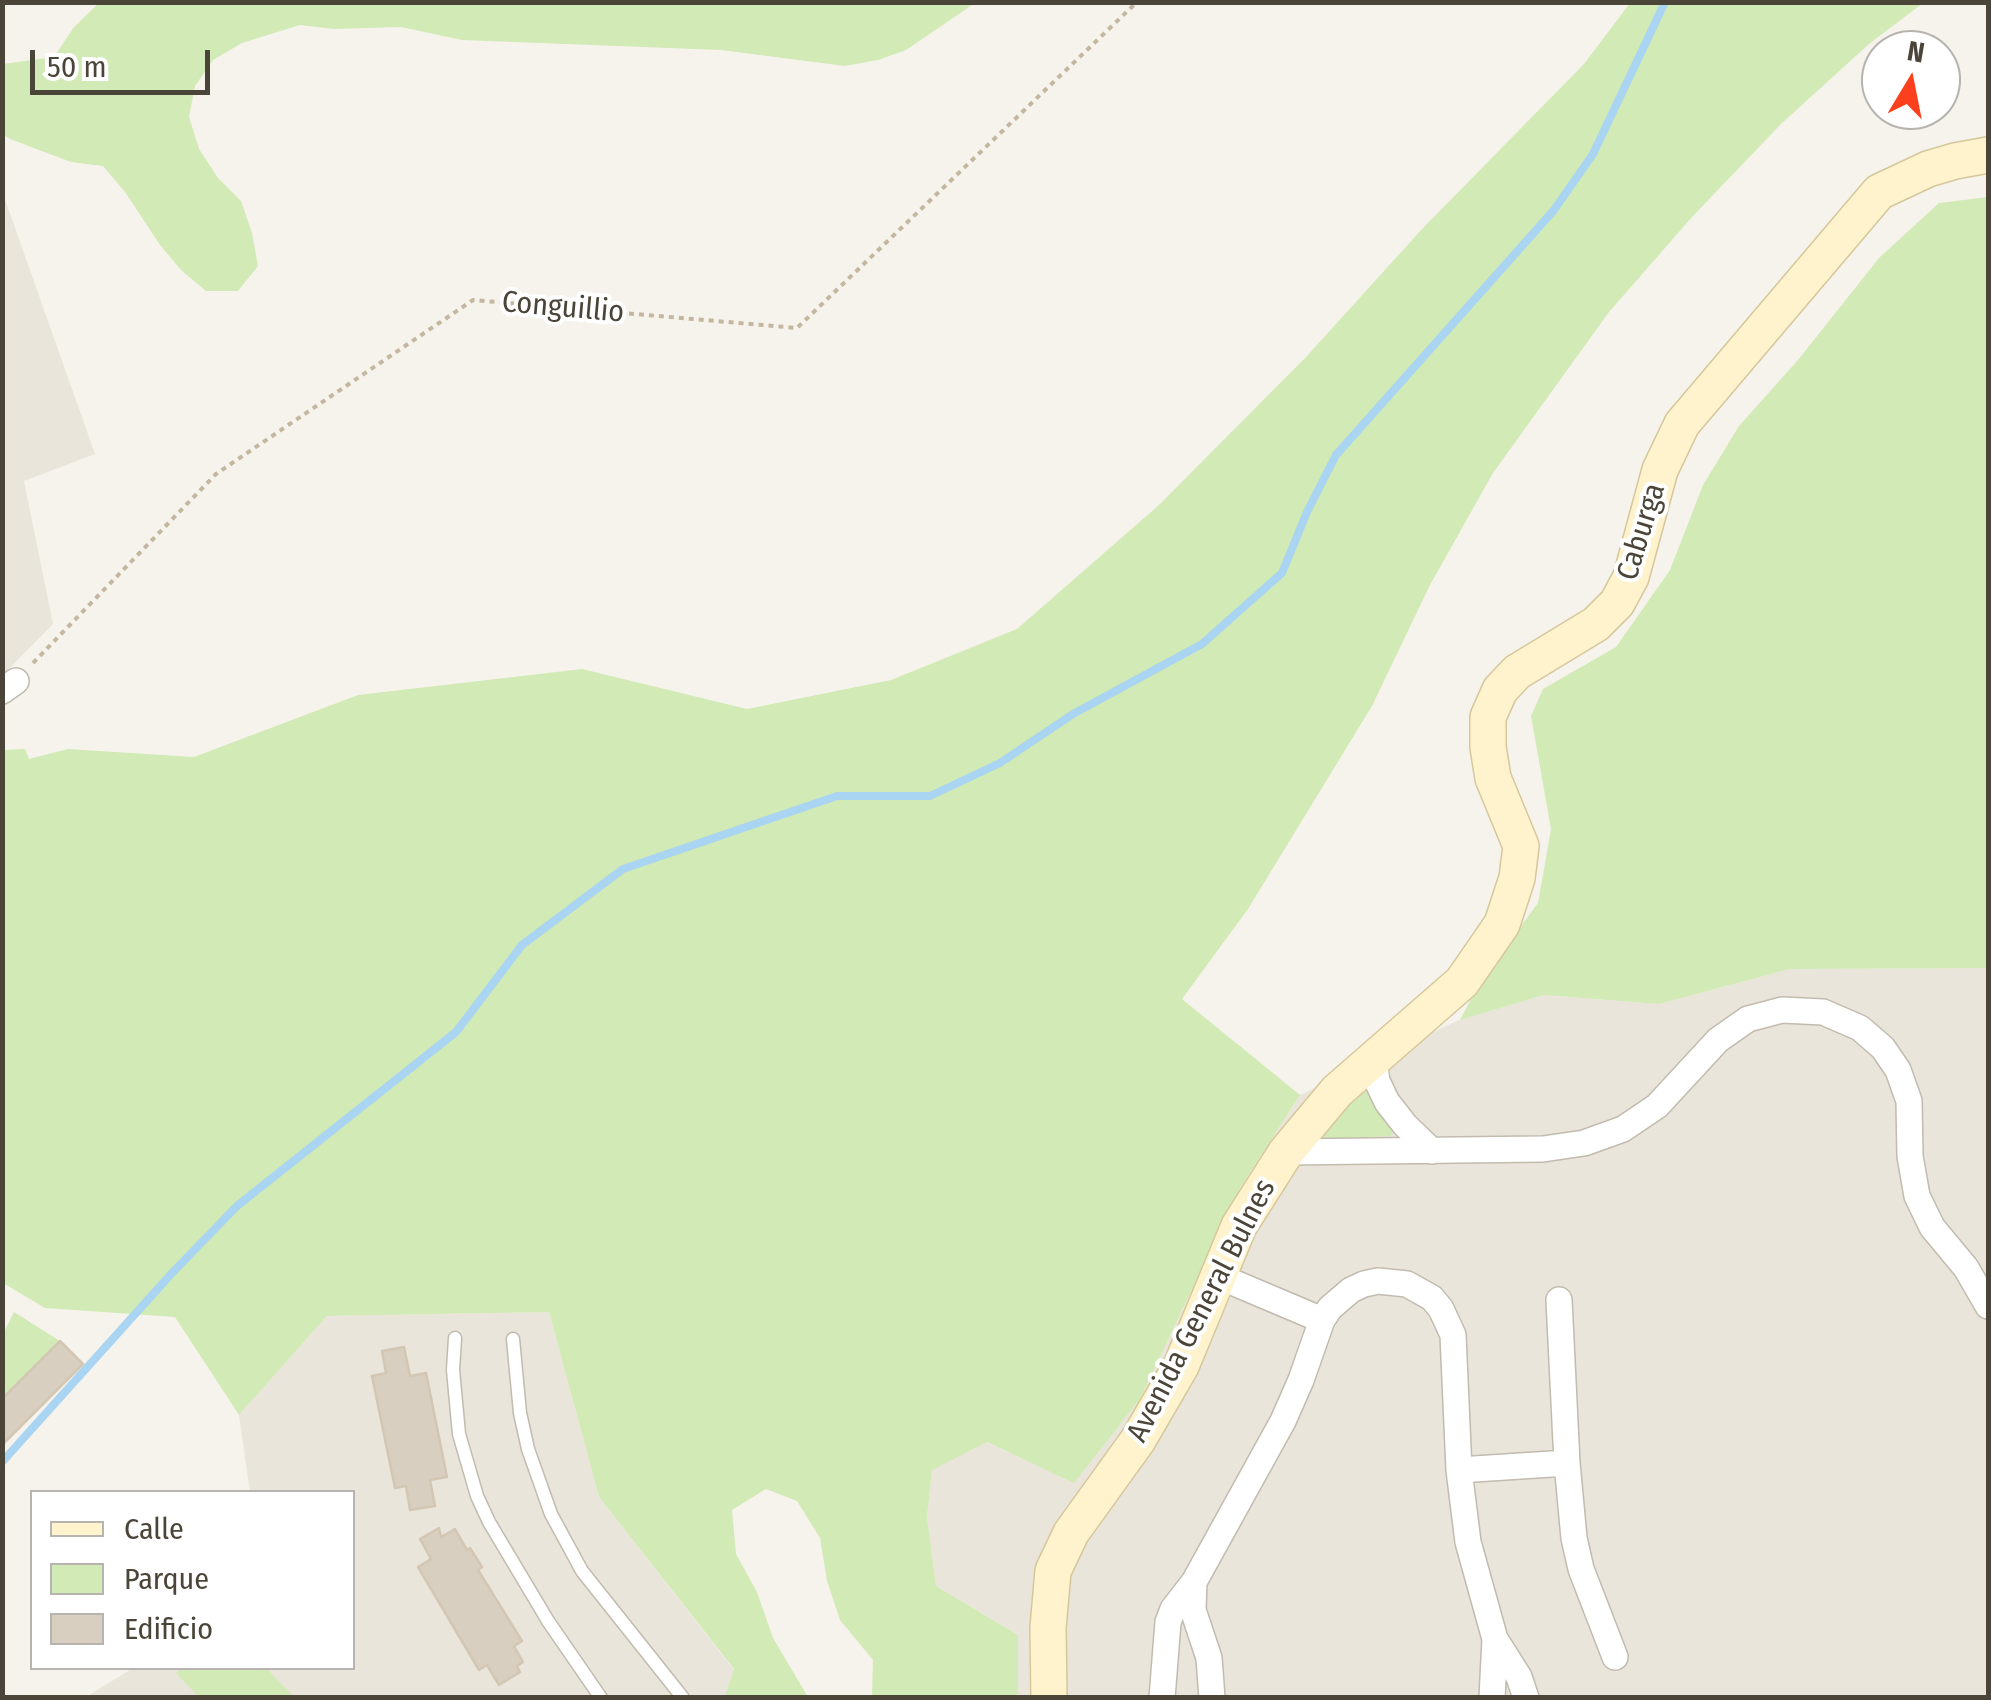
<!DOCTYPE html>
<html>
<head>
<meta charset="utf-8">
<style>
  body { margin:0 }
  #map { position:relative; width:1991px; height:1700px; overflow:hidden; background:#f6f3ec; font-family:"Fira Sans Condensed",sans-serif }
  canvas { display:block }
  .frame { position:absolute; inset:0; border:5px solid #4b4439; pointer-events:none }
  .legend { position:absolute; left:30px; top:1490px; width:325px; height:180px; box-sizing:border-box; background:#fff; border:2px solid #b7b4b0; margin:0; padding:12px 18px; list-style:none; font-size:30px; color:#4b4439 }
  .legend li { display:flex; align-items:center; gap:20px; height:50px }
  .legend b { width:50px; border:2px solid #b7b4b0 }
  .north { position:absolute; left:1861px; top:30px; width:100px; height:100px; box-sizing:border-box; background:#fff; border:2px solid #b7b4b0; border-radius:50%; rotate:10deg; font-size:28px; font-weight:700; line-height:40px; text-align:center; color:#4b4439 }
  .north::after { content:''; display:block; margin:auto; width:35px; height:45px; background:#fc3f1d; clip-path:polygon(50% 0,100% 100%,50% 72%,0 100%) }
  .scale { position:absolute; left:30px; top:50px; width:180px; height:45px; box-sizing:border-box; border:5px solid #4b4439; border-top:0; padding-left:12px; font-size:30px; line-height:35px; white-space:nowrap; color:#4b4439; -webkit-text-stroke:8px #fff; paint-order:stroke }
</style>
</head>
<body>
<div id="map">
<canvas width="1991" height="1700"></canvas>
<div class="frame"></div>
<ul class="legend">
<li><b style="height:12px;background:#fff3cd"></b>Calle</li>
<li><b style="height:28px;background:#d2eab5"></b>Parque</li>
<li><b style="height:28px;background:#d8cfc1"></b>Edificio</li>
</ul>
<div class="north">N</div>
<div class="scale">50 m</div>
</div>
<script>
const ctx = document.querySelector('canvas').getContext('2d');
ctx.lineJoin = 'round';
function paint(path, color) {
  ctx.fillStyle = color;
  ctx.fill(path, 'evenodd');
}
function poly(rows) {
  const path = new Path2D();
  for (const r of rows) {
    path.moveTo(r[0], r[1]);
    for (let i = 2; i < r.length; i += 2) path.lineTo(r[i], r[i + 1]);
  }
  return path;
}
function trace(path, color, width, dash) {
  ctx.strokeStyle = color;
  ctx.lineWidth = width;
  ctx.lineCap = dash ? 'butt' : 'round';
  ctx.setLineDash(dash || []);
  ctx.stroke(path);
}
function label(font, color, halo, rows, align = 'center') {
  ctx.font = font + ' "Fira Sans Condensed",sans-serif';
  ctx.lineWidth = 8;
  ctx.setLineDash([]);
  ctx.textBaseline = 'middle';
  ctx.strokeStyle = halo;
  ctx.fillStyle = color;
  for (const [text, x, y, turn = 0] of rows) {
    ctx.save();
    ctx.translate(x, y);
    ctx.rotate((+turn || 0) * Math.PI / 180);
    ctx.textAlign = isNaN(turn) ? turn : align;
    if (halo) ctx.strokeText(text, 0, 0);
    ctx.fillText(text, 0, 0);
    ctx.restore();
  }
}
const residential = poly([
  [2,191,95,454,24,481,53,624,3,675],
  [1988,968,1988,1697,1018,1697,1018,1635,936,1586,927,1517,932,1469,986,1442,1074,1482,1140,1399,1240,1188,1300,1095,1459,1020,1544,995,1659,1004,1790,969],
  [549,1312,599,1497,734,1670,725,1698,90,1698,91,1694,133,1668,352,1668,352,1492,250,1492,239,1415,327,1316]
]);
const green = poly([
  [99,3,99,2,975,3,906,50,878,60,845,66,721,50,462,40,401,27,334,29,300,25,242,43,213,60,195,86,189,117,199,149,218,178,241,201,252,233,258,266,238,291,206,291,181,270,160,245,125,192,103,166,71,162,10,139,3,134,3,64,54,57,74,27],
  [1630,3,1923,3,1869,44,1781,124,1692,217,1609,312,1493,473,1430,585,1372,706,1248,909,1182,999,1300,1095,1240,1188,1140,1399,1074,1483,987,1442,932,1470,927,1517,936,1586,1018,1635,1018,1697,872,1697,873,1660,840,1620,827,1581,820,1538,797,1501,766,1489,732,1510,736,1554,757,1592,773,1638,808,1697,725,1697,734,1669,599,1497,549,1312,327,1316,239,1415,175,1317,45,1308,3,1283,3,750,25,749,29,759,68,749,194,757,358,695,582,669,747,709,891,680,1017,629,1159,505,1306,357,1423,228,1584,64],
  [1988,197,1988,968,1790,969,1659,1004,1544,995,1460,1020,1481,980,1538,903,1551,829,1531,716,1543,689,1616,647,1670,570,1703,485,1739,426,1798,360,1879,258,1939,203],
  [1364,1090,1373,1091,1378,1108,1393,1131,1391,1136,1326,1139,1323,1134],
  [14,1312,60,1341,3,1399,2,1336],
  [182,1668,266,1668,294,1697,199,1697,176,1673]
]);
const stream = poly([
  [2,1462,172,1273,237,1206,456,1032,522,945,623,869,837,796,930,796,1000,763,1073,714,1202,644,1282,573,1307,512,1336,455,1554,210,1593,154,1665,2]
]);
const building = poly([
  [60,1341,83,1364,2,1445,2,1399,60,1341],
  [404,1347,410,1376,426,1373,447,1477,430,1480,435,1506,410,1510,406,1486,395,1488,372,1376,386,1373,382,1351,404,1347],
  [439,1528,441,1537,455,1529,467,1550,470,1548,482,1567,478,1570,522,1641,514,1646,523,1662,517,1666,520,1672,499,1685,487,1665,479,1670,418,1567,431,1559,420,1539,439,1528]
]);
const path = poly([
  [33,663,216,474,473,300,797,328,1137,2]
]);
const lane = poly([
  [455,1338,453,1370,459,1434,477,1496,489,1522,548,1621,601,1698],
  [513,1339,520,1413,528,1449,551,1514,582,1571,683,1698]
]);
const street = poly([
  [2,691,16,681],
  [1374,1061,1377,1081,1387,1102,1405,1125,1432,1151],
  [1286,1152,1543,1149,1584,1143,1623,1129,1657,1106,1718,1040,1748,1019,1782,1010,1823,1012,1860,1028,1883,1048,1898,1070,1909,1101,1910,1156,1917,1196,1932,1227,1966,1268,1988,1306],
  [1218,1276,1322,1320],
  [1559,1300,1567,1463,1574,1538,1581,1569,1615,1657],
  [1459,1470,1567,1463],
  [1194,1582,1283,1421,1301,1380,1322,1320,1330,1308,1351,1290,1364,1284,1378,1281,1407,1284,1432,1298,1441,1309,1453,1335,1459,1470,1468,1542,1495,1639,1492,1698],
  [1495,1639,1519,1677,1526,1698],
  [1162,1698,1168,1622,1173,1609,1194,1582,1193,1610,1209,1658,1212,1698]
]);
const secondary = poly([
  [1049,1698,1048,1628,1053,1571,1071,1533,1138,1440,1181,1366,1239,1226,1286,1152,1337,1091,1462,982,1502,924,1517,878,1521,846,1493,778,1488,747,1488,717,1500,690,1517,672,1596,624,1617,603,1631,577,1660,470,1682,424,1879,192,1928,169,1955,161,1988,155]
]);
const streetNames = [
  ["Conguillio",563,308,5],
  ["Caburga",1642,532,-73],
  ["Avenida General Bulnes",1202,1311,-63]
];
paint(residential, '#eae5da');
paint(green, '#d2eab5');
trace(stream, '#a9d4f2', 8);
paint(building, '#d8cfc1');
trace(building, '#d3c7b4', 2.5);
trace(lane, '#c2bbae', 15);
trace(street, '#c2bbae', 28);
trace(secondary, '#d6c79b', 38);
trace(path, '#c4b79f', 4, [5, 5]);
trace(lane, '#fff', 12);
trace(street, '#fff', 25);
trace(secondary, '#fff3cd', 35);
label('30px', '#4b4439', '#fff', streetNames);
</script>
</body>
</html>
